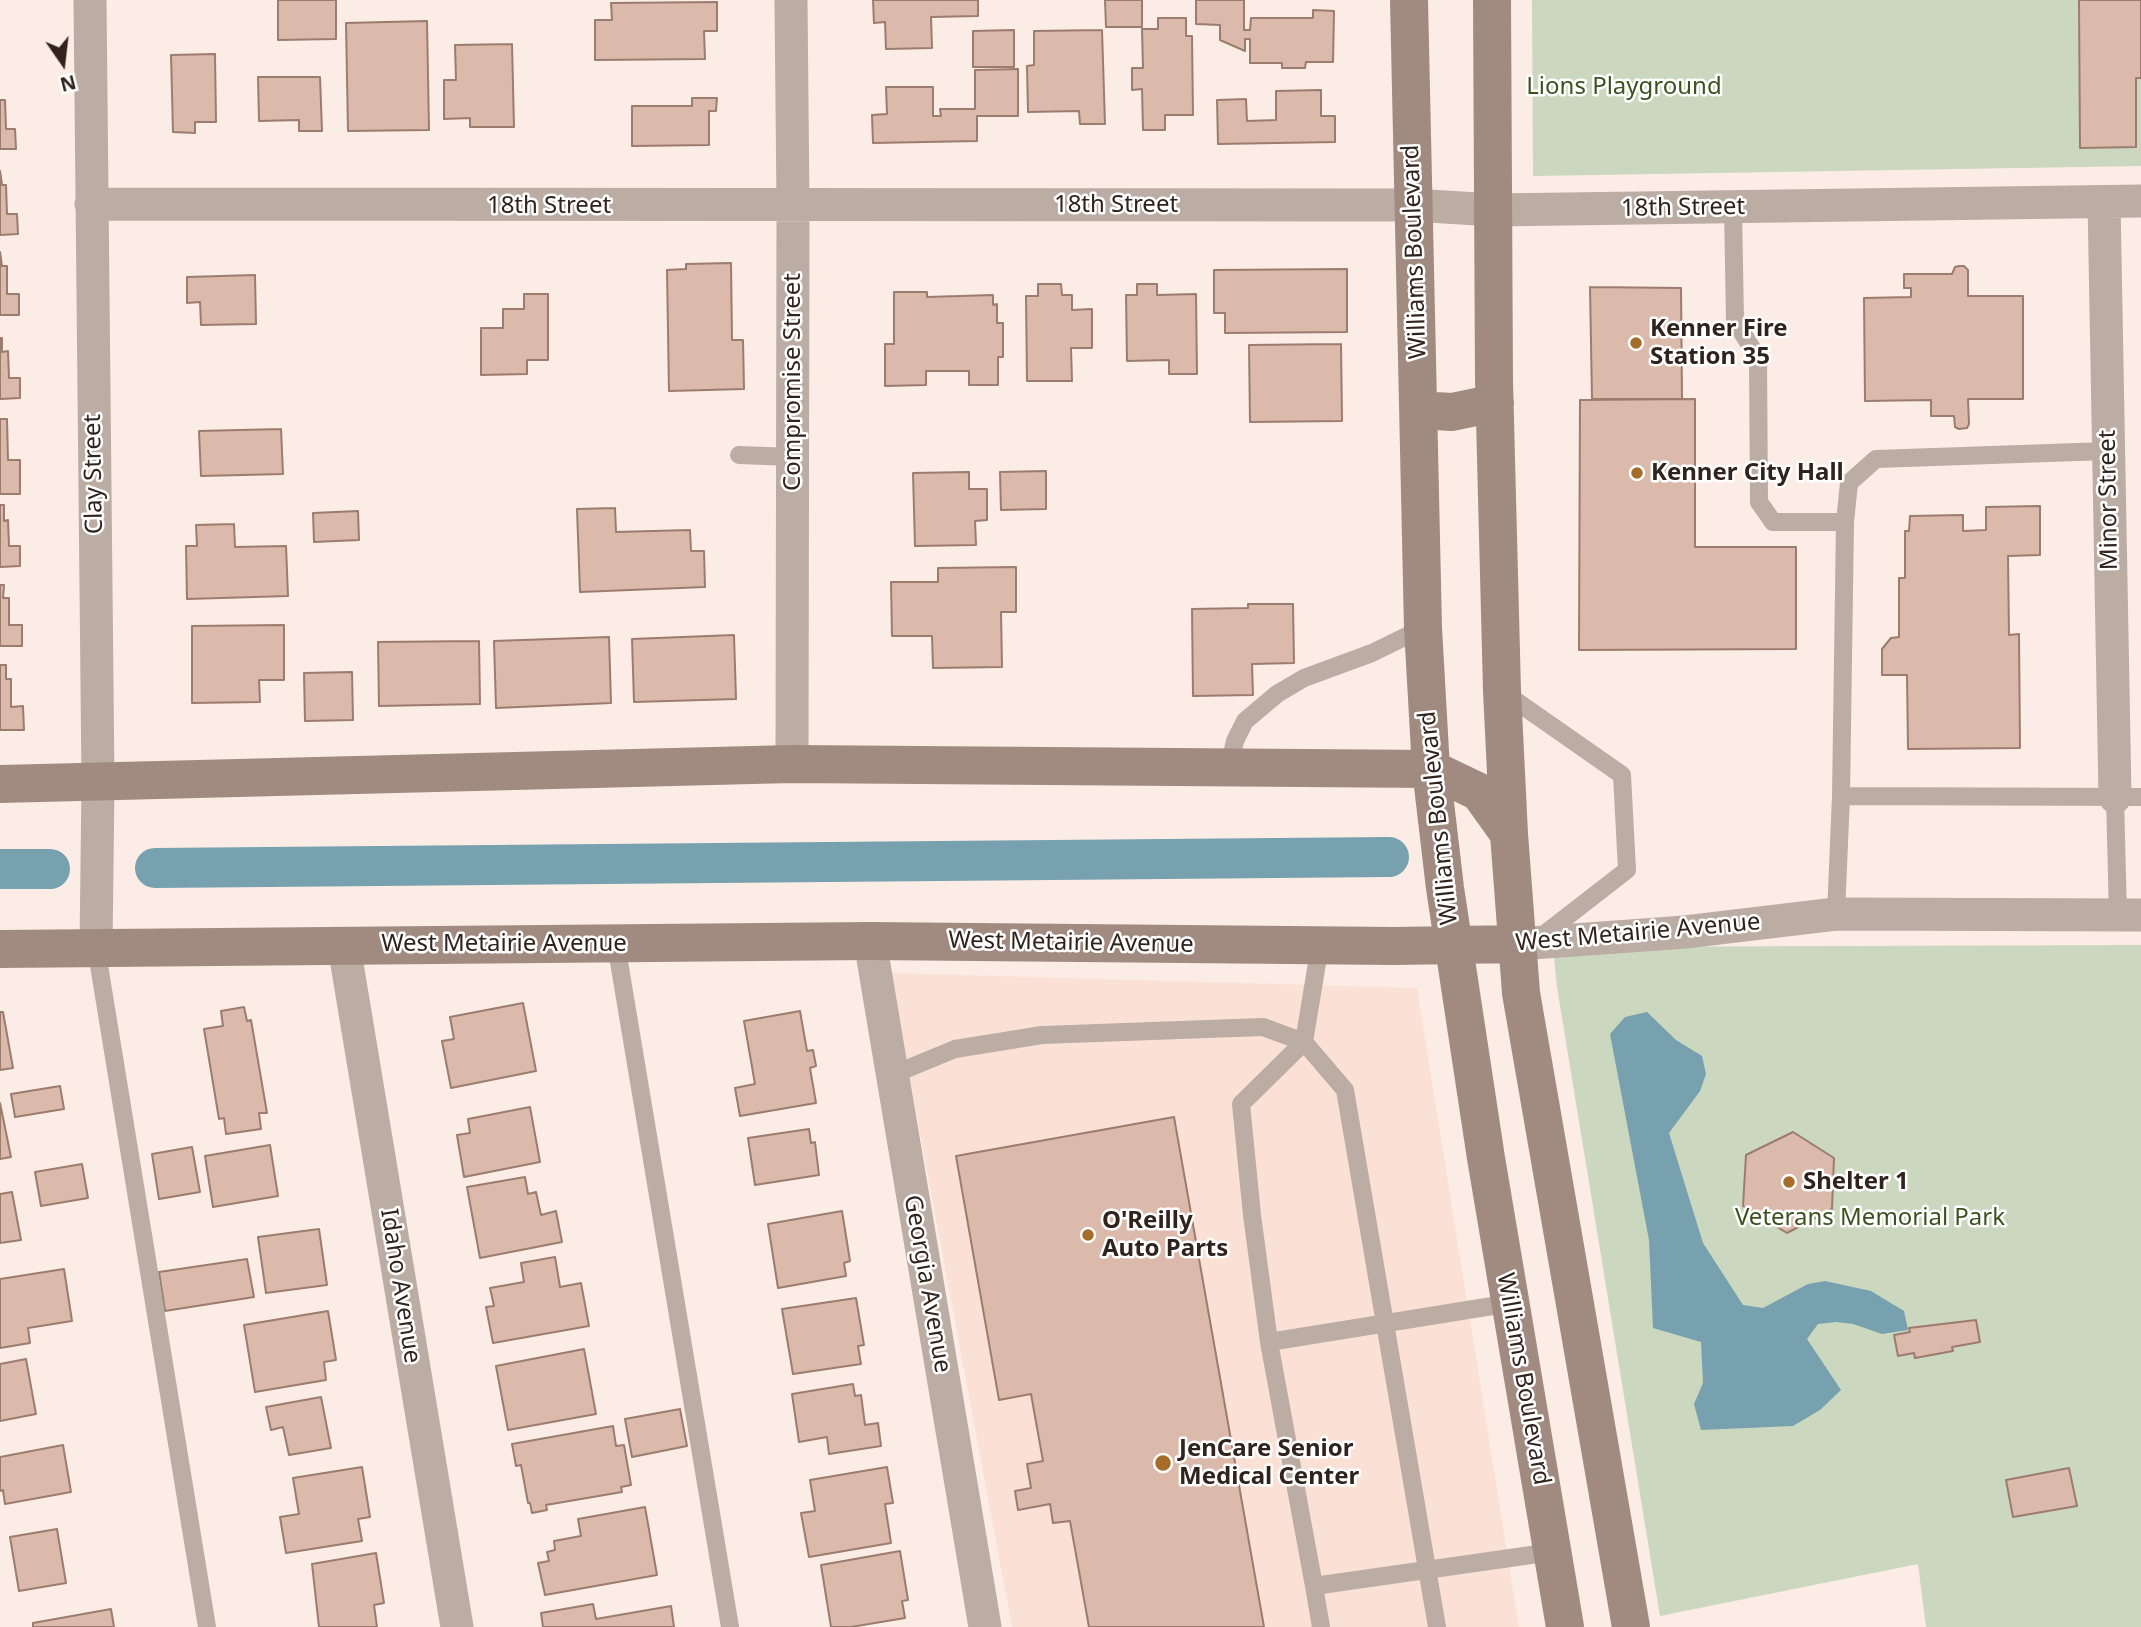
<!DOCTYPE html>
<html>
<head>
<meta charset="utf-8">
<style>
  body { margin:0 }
  #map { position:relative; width:2141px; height:1627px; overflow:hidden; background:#fbece6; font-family:"Noto Sans",sans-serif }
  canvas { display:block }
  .north { position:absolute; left:28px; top:28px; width:70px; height:70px; -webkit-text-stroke:5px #fff; paint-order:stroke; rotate:166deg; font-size:19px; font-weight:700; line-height:28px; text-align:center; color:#30231d }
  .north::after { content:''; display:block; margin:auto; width:24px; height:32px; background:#30231d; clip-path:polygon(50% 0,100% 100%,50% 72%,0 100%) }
</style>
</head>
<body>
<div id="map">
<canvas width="2141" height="1627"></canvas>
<div class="north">N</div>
</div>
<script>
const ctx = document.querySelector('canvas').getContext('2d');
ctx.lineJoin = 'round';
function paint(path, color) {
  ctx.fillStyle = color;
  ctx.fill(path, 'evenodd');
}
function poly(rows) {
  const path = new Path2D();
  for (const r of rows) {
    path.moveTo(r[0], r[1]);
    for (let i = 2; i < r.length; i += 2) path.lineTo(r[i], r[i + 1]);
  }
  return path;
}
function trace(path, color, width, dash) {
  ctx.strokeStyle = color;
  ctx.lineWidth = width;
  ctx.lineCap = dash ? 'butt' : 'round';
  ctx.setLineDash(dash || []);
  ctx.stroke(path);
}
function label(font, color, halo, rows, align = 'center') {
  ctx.font = font + ' "Noto Sans",sans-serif';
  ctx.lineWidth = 5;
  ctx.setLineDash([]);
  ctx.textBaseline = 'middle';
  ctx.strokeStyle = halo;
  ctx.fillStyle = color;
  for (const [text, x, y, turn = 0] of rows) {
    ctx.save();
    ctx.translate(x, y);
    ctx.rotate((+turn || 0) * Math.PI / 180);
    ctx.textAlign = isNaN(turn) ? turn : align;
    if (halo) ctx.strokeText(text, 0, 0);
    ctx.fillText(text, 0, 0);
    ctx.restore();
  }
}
const built = poly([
  [890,973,1417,988,1519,1627,1012,1627]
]);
const green = poly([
  [1532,0,2141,0,2141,166,1533,176],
  [2141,945,2141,1627,1926,1627,1918,1564,1660,1616,1557,987,1553,947]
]);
const water = poly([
  [1647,1012,1676,1040,1702,1056,1706,1074,1700,1091,1669,1133,1703,1243,1743,1305,1763,1308,1808,1284,1825,1281,1871,1291,1904,1311,1908,1330,1882,1334,1853,1324,1836,1322,1818,1324,1807,1339,1841,1390,1820,1410,1793,1426,1701,1430,1694,1404,1703,1383,1701,1342,1653,1328,1649,1240,1610,1034,1625,1017]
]);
const canal = poly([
  [155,868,1389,857],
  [0,869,50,869]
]);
const building = poly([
  [278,0,336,0,336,39,278,40,278,0],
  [873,0,978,0,978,16,931,17,932,48,886,49,885,22,874,23,873,0],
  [1105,0,1142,0,1142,27,1106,27,1105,0],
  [1196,0,1244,0,1244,30,1250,30,1251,18,1313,18,1313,10,1334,11,1333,62,1306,62,1305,68,1282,68,1282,63,1250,63,1250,39,1245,39,1245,51,1220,40,1220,25,1196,24,1196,0],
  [2079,0,2141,0,2141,78,2136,78,2136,147,2080,148,2079,0],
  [717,2,717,31,704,31,705,59,595,60,595,20,612,20,611,3,717,2],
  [1158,18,1186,18,1186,36,1192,36,1193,115,1165,115,1165,130,1143,130,1142,89,1132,90,1132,68,1143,68,1142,29,1158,29,1158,18],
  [427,21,429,130,348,131,346,23,427,21],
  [1014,30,1014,67,973,67,973,31,1014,30],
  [1102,30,1105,124,1080,124,1079,111,1028,112,1027,66,1034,65,1034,31,1102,30],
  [512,44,514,127,470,127,470,118,444,119,444,80,456,80,455,45,512,44],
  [215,54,216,122,195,122,195,133,173,132,171,55,215,54],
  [1018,69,1018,116,977,116,977,141,873,143,872,115,887,114,886,87,933,87,933,116,941,116,940,109,975,109,975,70,1018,69],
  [258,77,320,77,322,131,299,131,299,120,259,121,258,77],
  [1321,90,1321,116,1335,116,1335,142,1218,144,1217,100,1246,99,1247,121,1276,120,1276,91,1321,90],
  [692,98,717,98,716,111,709,111,709,145,632,146,632,106,692,106,692,98],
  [0,100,5,100,6,129,15,129,16,149,0,149,0,100],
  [0,171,2,185,6,185,7,214,17,214,18,234,0,235,0,171],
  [0,252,2,266,7,266,7,294,19,294,19,315,0,315,0,252],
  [731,263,732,340,743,340,744,389,669,391,667,270,686,269,686,264,731,263],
  [1959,266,1964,266,1968,270,1968,296,2023,296,2023,399,1968,399,1969,424,1967,428,1959,429,1955,427,1954,416,1931,416,1931,400,1865,401,1864,298,1911,297,1911,288,1904,288,1904,274,1952,274,1955,267,1959,266],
  [1347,269,1347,332,1225,333,1225,313,1214,313,1214,270,1347,269],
  [255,275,256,324,201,325,200,302,187,303,187,277,255,275],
  [1038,284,1061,284,1062,295,1072,295,1072,310,1092,309,1092,348,1071,348,1072,381,1027,381,1026,296,1038,296,1038,284],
  [1137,284,1157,284,1157,295,1196,294,1197,374,1169,374,1169,360,1127,361,1126,295,1137,295,1137,284],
  [1590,287,1681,288,1682,399,1592,399,1590,287],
  [894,292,927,292,927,297,993,295,993,305,997,304,997,323,1003,323,1003,357,998,357,998,385,969,385,969,371,926,371,926,385,885,386,885,344,894,344,894,292],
  [524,294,548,294,548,360,527,360,527,374,481,375,481,328,503,328,503,309,524,309,524,294],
  [0,338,2,338,2,352,8,351,9,378,20,378,20,398,0,399,0,338],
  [1341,344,1342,421,1250,422,1249,345,1341,344],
  [1695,399,1695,547,1796,547,1796,649,1579,650,1580,400,1695,399],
  [0,419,7,419,8,460,20,460,20,494,0,494,0,419],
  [281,429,283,474,201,476,199,431,281,429],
  [1046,471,1046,509,1001,510,1000,472,1046,471],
  [969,472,969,489,987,489,987,520,975,521,976,545,915,546,913,473,969,472],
  [0,505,4,505,4,521,8,520,9,546,20,546,20,566,0,567,0,505],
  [2040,506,2040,555,2008,556,2009,635,2019,634,2020,748,1908,749,1907,675,1882,675,1882,649,1891,638,1899,637,1899,578,1905,578,1905,531,1909,531,1910,516,1963,515,1963,531,1986,530,1986,507,2040,506],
  [615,508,616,532,690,530,691,551,704,551,705,587,580,592,577,509,615,508],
  [358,511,359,540,314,542,313,513,358,511],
  [234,524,235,547,286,546,288,596,187,599,186,546,197,546,196,525,234,524],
  [1016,567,1016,612,1001,612,1002,667,933,668,932,636,892,636,891,582,938,582,938,568,1016,567],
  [0,585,4,585,3,598,9,598,9,625,22,625,22,646,0,646,0,585],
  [1248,604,1293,604,1294,663,1252,664,1253,695,1193,696,1192,609,1248,608,1248,604],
  [284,625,284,680,259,680,260,702,192,703,192,626,284,625],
  [734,635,736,699,634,702,632,639,734,635],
  [609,637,611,703,496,708,494,641,609,637],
  [479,641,480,704,379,706,378,642,479,641],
  [0,665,6,665,6,679,11,679,11,707,23,706,24,730,0,730,0,665],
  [352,672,353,720,305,721,304,673,352,672],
  [523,1003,536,1071,451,1088,442,1041,454,1039,450,1017,523,1003],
  [244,1007,247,1021,251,1020,267,1113,259,1113,261,1129,226,1134,224,1118,219,1119,204,1029,223,1026,221,1011,244,1007],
  [800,1011,807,1051,813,1050,816,1066,810,1068,816,1103,740,1116,735,1088,755,1084,744,1021,800,1011],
  [0,1012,3,1012,13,1068,0,1070,0,1012],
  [60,1086,64,1109,15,1117,11,1094,60,1086],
  [0,1103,11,1157,0,1159,0,1103],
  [530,1107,540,1162,464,1177,457,1135,470,1133,468,1119,530,1107],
  [1174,1117,1264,1627,1089,1627,1070,1521,1053,1523,1050,1504,1018,1510,1015,1491,1031,1488,1027,1464,1043,1461,1031,1394,999,1400,956,1156,1174,1117],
  [809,1129,811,1143,815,1142,819,1175,755,1185,748,1138,809,1129],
  [1793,1132,1834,1158,1832,1209,1787,1233,1743,1206,1746,1155,1793,1132],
  [270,1145,278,1196,213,1207,205,1156,270,1145],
  [192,1147,200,1192,159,1199,152,1154,192,1147],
  [82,1164,88,1198,41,1206,35,1172,82,1164],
  [525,1177,528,1194,536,1192,541,1215,556,1211,562,1242,480,1258,467,1187,525,1177],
  [12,1192,21,1240,0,1243,0,1194,12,1192],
  [842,1211,850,1261,844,1263,846,1276,778,1288,768,1224,842,1211],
  [319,1229,327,1285,266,1293,258,1237,319,1229],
  [555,1257,560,1287,581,1283,589,1326,493,1343,486,1307,494,1306,490,1288,524,1282,521,1263,555,1257],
  [247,1259,254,1297,165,1311,159,1272,247,1259],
  [64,1269,72,1321,28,1328,30,1343,0,1348,0,1279,64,1269],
  [856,1298,864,1345,858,1346,861,1364,793,1374,782,1309,856,1298],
  [328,1311,336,1360,324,1362,326,1380,255,1392,244,1325,328,1311],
  [1976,1320,1980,1342,1952,1347,1953,1351,1915,1358,1914,1353,1898,1356,1894,1335,1910,1332,1909,1328,1976,1320],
  [584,1349,596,1414,508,1430,496,1366,584,1349],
  [26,1359,36,1414,0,1421,0,1364,26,1359],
  [853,1384,855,1396,861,1395,865,1425,878,1423,881,1446,829,1454,827,1437,799,1442,792,1394,853,1384],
  [321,1397,331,1448,289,1455,283,1427,271,1430,266,1407,321,1397],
  [680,1409,687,1446,632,1457,625,1419,680,1409],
  [613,1426,616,1446,624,1445,631,1485,621,1487,622,1492,546,1505,547,1510,532,1513,530,1503,528,1503,521,1465,516,1466,512,1444,613,1426],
  [63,1445,71,1492,5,1504,3,1490,0,1491,0,1457,63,1445],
  [362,1467,370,1517,358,1519,362,1541,286,1553,280,1517,299,1514,293,1478,362,1467],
  [887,1467,893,1503,885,1504,891,1543,809,1557,801,1513,815,1511,810,1480,887,1467],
  [2069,1468,2077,1506,2013,1517,2006,1480,2069,1468],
  [645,1507,657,1575,545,1595,538,1563,549,1561,547,1552,555,1550,554,1541,581,1536,578,1519,645,1507],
  [57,1529,66,1583,19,1591,10,1537,57,1529],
  [900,1551,908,1600,902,1601,905,1618,851,1627,831,1627,821,1565,900,1551],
  [376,1553,384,1603,374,1605,377,1627,319,1627,312,1564,376,1553],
  [593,1604,596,1619,671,1606,674,1627,543,1627,541,1613,593,1604],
  [111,1609,114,1627,33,1627,33,1623,111,1609]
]);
const service = poly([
  [1733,207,1735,321,1758,358,1759,502,1773,522,1845,522],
  [739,455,793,457],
  [1503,692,1622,775,1627,870,1538,939],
  [1229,767,1235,741,1245,721,1277,694,1304,678,1372,653,1423,628],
  [1841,796,2141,797],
  [2115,797,2118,916],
  [1836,914,1841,796,1845,522,1849,483,1876,459,2107,451],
  [616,944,730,1627],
  [96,947,207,1627],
  [892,1075,955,1049,1042,1035,1263,1027,1304,1042,1345,1090,1437,1627],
  [1269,1342,1511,1303],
  [1314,1586,1269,1342,1252,1215,1241,1104,1304,1042,1320,945],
  [1321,1627,1314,1586,1552,1552]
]);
const minor = poly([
  [90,0,98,782,96,947],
  [791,0,793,206,792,764],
  [2104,202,2115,797],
  [91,204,1413,205,1493,210,2141,201],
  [870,941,985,1627],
  [1518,944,1685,932,1836,914,2141,915],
  [344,946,457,1627]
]);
const secondary = poly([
  [1409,0,1423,628,1431,769,1445,888,1486,1158,1565,1627],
  [1492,0,1494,380,1502,691,1509,834,1521,993,1631,1627],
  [1419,410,1452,412,1495,403],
  [0,784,792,764,1431,769,1479,792,1509,834],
  [0,949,870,941,1394,946,1518,944]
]);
const markers = [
  [1636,343,7,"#a56c2a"],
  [1637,473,7,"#a56c2a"],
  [1789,1182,7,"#a56c2a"],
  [1088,1235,7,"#a56c2a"],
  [1163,1463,9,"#a56c2a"]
];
const parkNames = [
  ["Lions Playground",1624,87],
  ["Veterans Memorial Park",1870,1218]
];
const streetNames = [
  ["18th Street",1116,205],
  ["18th Street",549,206],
  ["18th Street",1683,208,-1],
  ["Williams Boulevard",1415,252,-92],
  ["Compromise Street",793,382,-90],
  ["Clay Street",94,474,-91],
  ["Minor Street",2109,500,-91],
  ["Williams Boulevard",1439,818,-96],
  ["West Metairie Avenue",1638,933,-5],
  ["West Metairie Avenue",1071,943,1],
  ["West Metairie Avenue",504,944],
  ["Georgia Avenue",927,1284,80],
  ["Idaho Avenue",400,1286,81],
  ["Williams Boulevard",1523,1379,80]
];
const poiNames = [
  ["Kenner Fire",1650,329],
  ["Station 35",1650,357],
  ["Kenner City Hall",1651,473],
  ["Shelter 1",1803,1182],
  ["O'Reilly",1102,1221],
  ["Auto Parts",1102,1249],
  ["JenCare Senior",1179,1449],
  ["Medical Center",1179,1477]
];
paint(built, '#fbe1d5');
paint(green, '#cbd7be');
paint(water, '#77a1ae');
trace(canal, '#77a1ae', 40);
paint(building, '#dcbaab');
trace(building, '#9c7c6e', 2);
trace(service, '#bbaca4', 18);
trace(minor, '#bbaca4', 33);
trace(secondary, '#a18b80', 38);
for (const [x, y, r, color] of markers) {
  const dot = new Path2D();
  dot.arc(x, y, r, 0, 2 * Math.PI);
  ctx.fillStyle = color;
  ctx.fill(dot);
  trace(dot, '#fff', 2.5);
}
label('24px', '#3d511f', '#fff', parkNames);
label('24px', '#30231d', '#fff', streetNames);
label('bold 24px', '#30231d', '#fff', poiNames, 'left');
</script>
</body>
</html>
